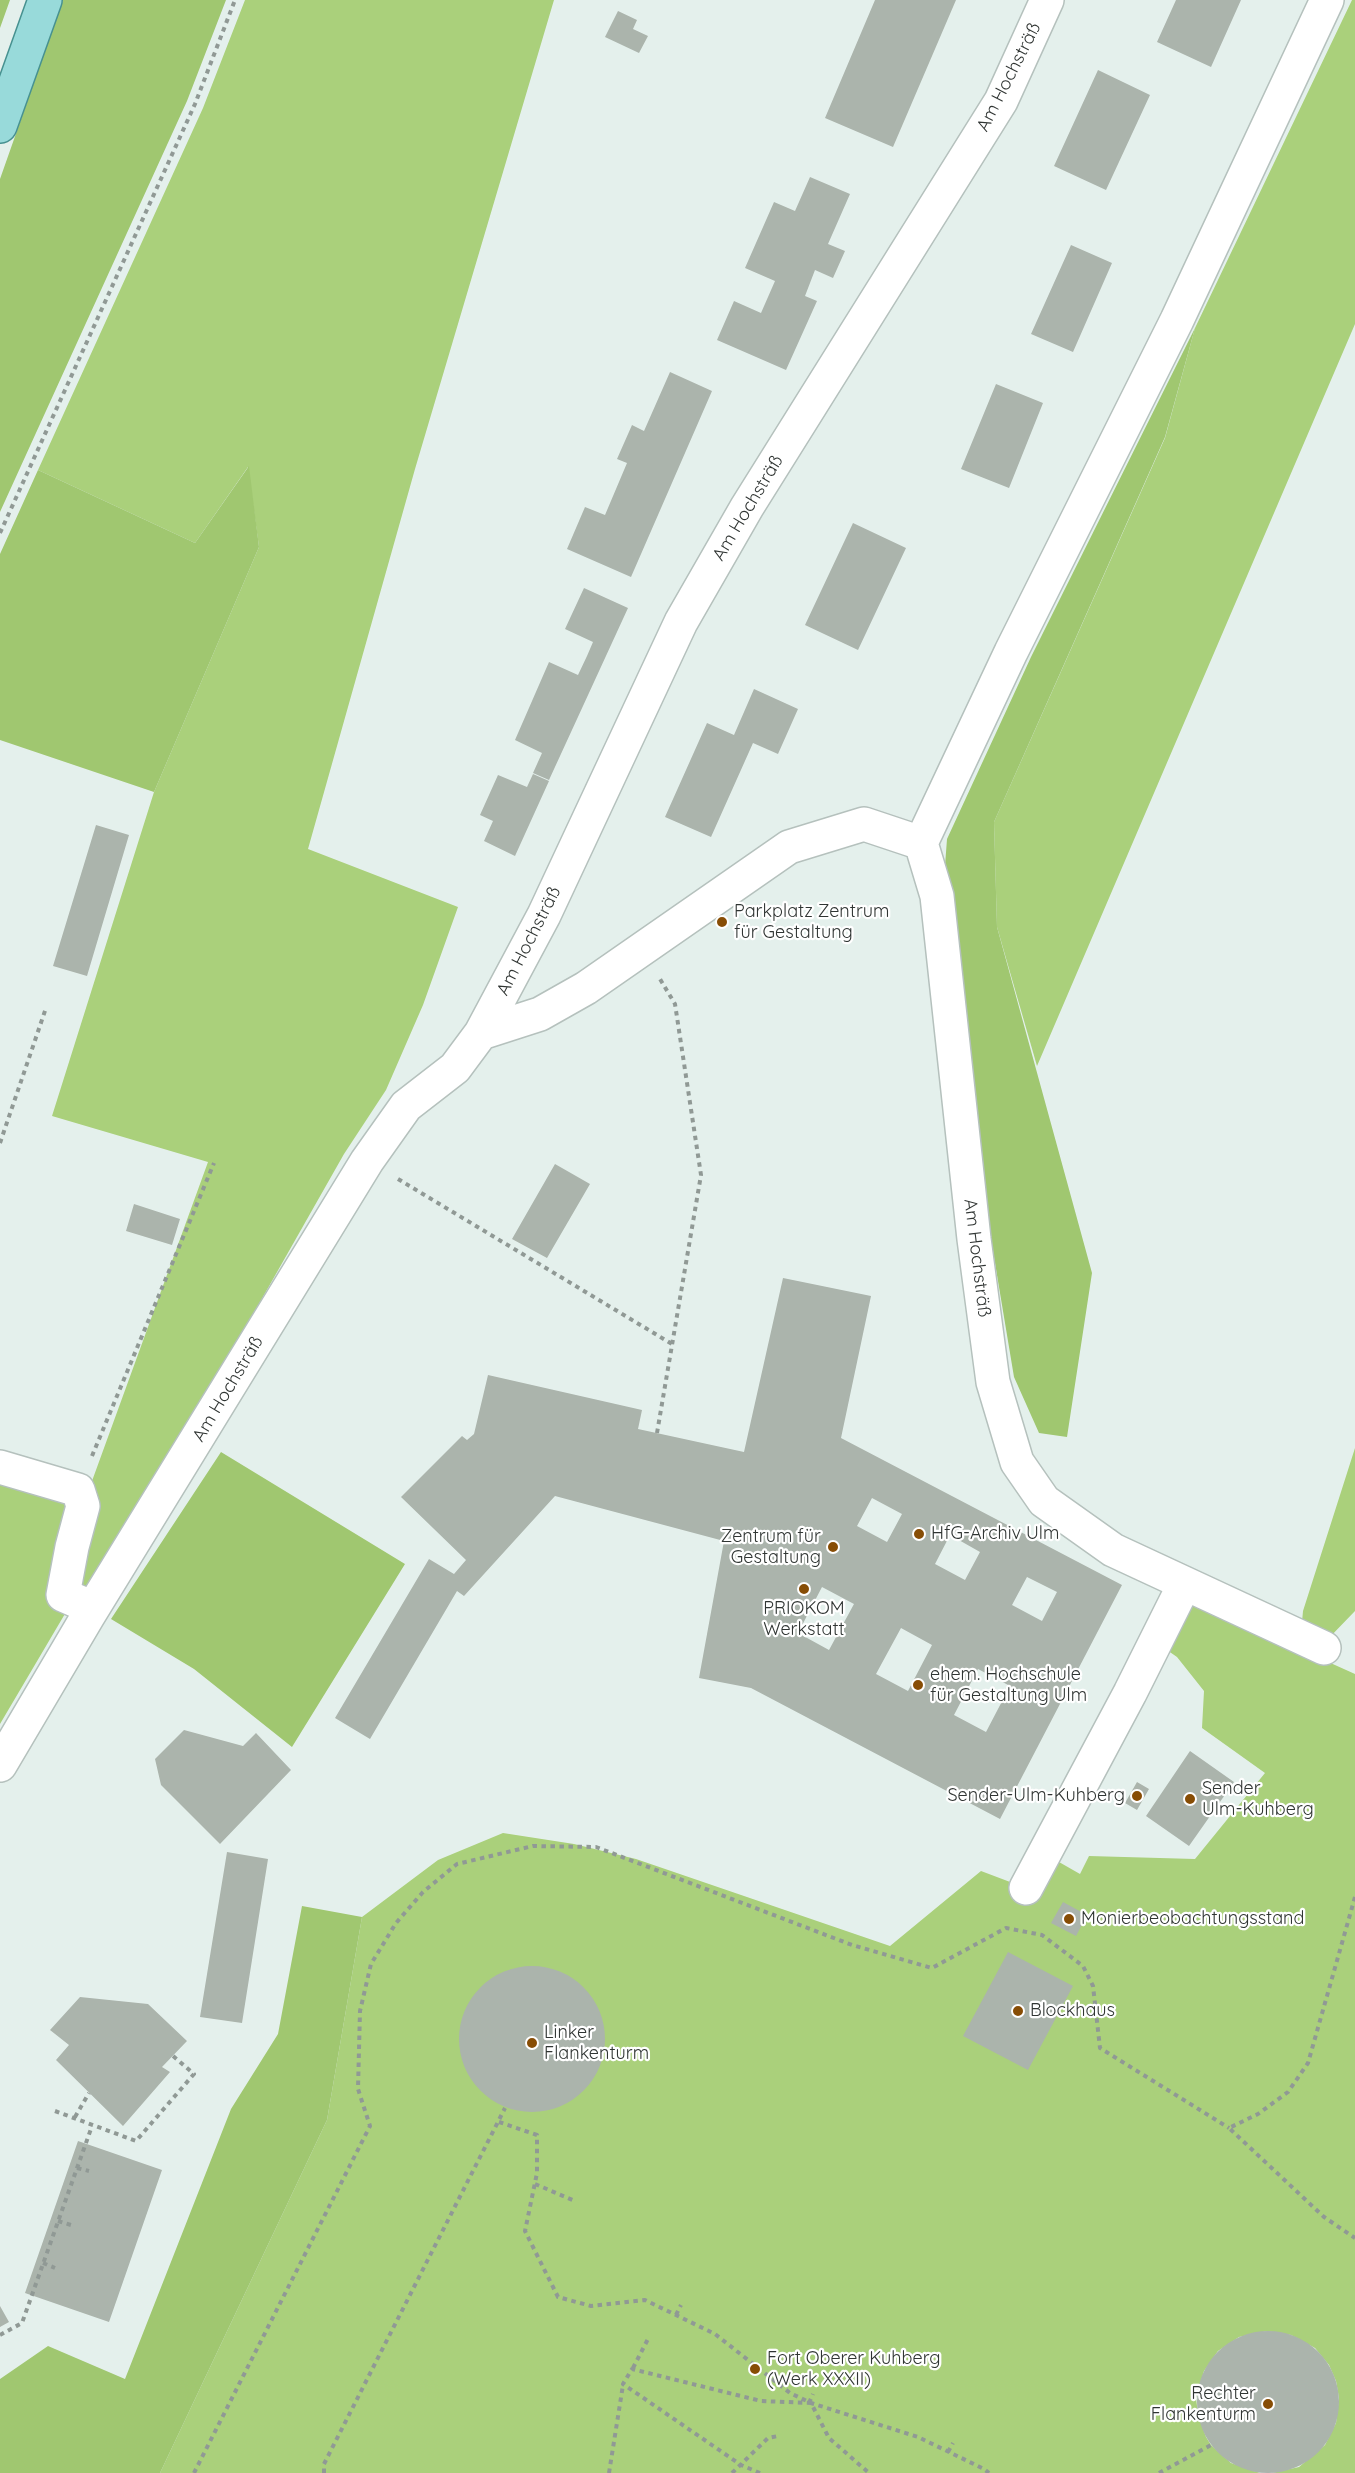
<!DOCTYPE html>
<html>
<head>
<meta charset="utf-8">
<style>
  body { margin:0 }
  canvas { display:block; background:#e4f0ec }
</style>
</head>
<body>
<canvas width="1355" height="2473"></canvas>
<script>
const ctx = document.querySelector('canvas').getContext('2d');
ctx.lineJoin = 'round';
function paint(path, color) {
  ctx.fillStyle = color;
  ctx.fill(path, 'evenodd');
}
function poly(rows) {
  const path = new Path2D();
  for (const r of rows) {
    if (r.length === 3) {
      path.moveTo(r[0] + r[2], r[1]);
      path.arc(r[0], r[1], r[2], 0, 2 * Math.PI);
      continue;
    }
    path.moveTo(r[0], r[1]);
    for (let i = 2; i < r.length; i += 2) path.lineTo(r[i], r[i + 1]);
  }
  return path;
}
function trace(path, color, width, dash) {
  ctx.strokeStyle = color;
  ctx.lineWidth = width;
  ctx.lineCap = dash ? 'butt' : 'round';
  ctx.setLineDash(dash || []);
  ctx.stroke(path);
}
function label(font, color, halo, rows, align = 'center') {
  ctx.font = font + ' Quicksand,sans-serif';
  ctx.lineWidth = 4.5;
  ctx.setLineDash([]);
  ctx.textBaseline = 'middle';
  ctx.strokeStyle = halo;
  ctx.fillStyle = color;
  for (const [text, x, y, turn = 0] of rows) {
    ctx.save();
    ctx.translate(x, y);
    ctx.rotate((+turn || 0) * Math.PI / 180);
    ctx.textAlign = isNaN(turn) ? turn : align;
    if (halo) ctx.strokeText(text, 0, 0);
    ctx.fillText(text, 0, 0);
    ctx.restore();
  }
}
const green = poly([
  [245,0,554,0,415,469,308,849,458,907,423,1005,386,1090,344,1154,184,1436,84,1597,70,1590,88,1492,208,1162,52,1116,154,792,259,547,248,467,195,543,38,470,203,108],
  [1352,0,1355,0,1355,324,1037,1066,997,927,994,822,1165,438,1195,328],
  [1355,1448,1355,1611,1327,1640,1302,1622,1303,1611],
  [0,1477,70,1497,69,1607,0,1724],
  [1188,1599,1355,1674,1355,2473,1272,2473,1299,2467,1325,2445,1336,2423,1339,2398,1336,2381,1329,2365,1315,2348,1291,2335,1267,2331,1239,2337,1218,2351,1204,2371,1196,2398,1198,2414,1206,2437,1211,2445,1231,2463,1260,2473,160,2473,327,2120,362,1917,438,1860,503,1833,574,1844,636,1859,890,1946,981,1871,1026,1888,1045,1854,1080,1874,1089,1856,1195,1859,1265,1773,1202,1728,1204,1691,1177,1657,1164,1648]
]);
const forest = poly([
  [0,0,10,0,0,28],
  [63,0,226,0,187,101,0,512,0,179],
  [1195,328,1165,437,994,822,997,927,1092,1273,1067,1437,1039,1433,1014,1377,990,1233,953,932,944,879,947,839,1031,657],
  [249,466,259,547,154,792,0,740,0,554,38,470,195,543],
  [221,1452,405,1564,292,1747,194,1669,111,1619],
  [302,1906,362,1917,327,2120,160,2473,0,2473,0,2379,48,2346,125,2379,231,2109,278,2034]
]);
const building = poly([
  [875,0,956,0,893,147,825,118],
  [1176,0,1241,0,1211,67,1157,42],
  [618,11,637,20,633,29,648,36,639,53,605,37],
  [1098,70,1150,95,1106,190,1054,166],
  [810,177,850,194,828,244,845,251,833,278,815,270,805,296,817,301,786,370,717,340,734,301,761,313,775,281,745,268,774,202,795,211],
  [1071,245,1112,263,1073,352,1031,334],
  [670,372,712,391,631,577,567,549,585,507,605,515,627,463,617,459,632,425,644,431],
  [996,384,1043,403,1009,488,961,469],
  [853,523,906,548,858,650,805,625],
  [584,588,628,608,549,780,533,773,542,753,515,740,549,662,578,675,587,656,593,642,565,629],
  [754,689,798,709,778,754,753,743,711,837,665,817,707,723,734,735],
  [533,774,549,781,515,856,484,841,493,821,480,815,498,775,527,787],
  [96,825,129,835,87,976,53,966],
  [555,1164,590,1184,547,1258,512,1239],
  [134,1204,180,1219,172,1245,126,1231],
  [783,1278,871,1296,841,1438,1122,1585,1000,1819,751,1688,699,1678,724,1541,555,1496,464,1596,457,1591,370,1739,335,1718,429,1559,454,1574,466,1560,401,1497,462,1436,467,1440,474,1434,488,1375,642,1410,638,1429,744,1452],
  [872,1498,902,1514,887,1542,857,1526],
  [950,1535,980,1552,965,1580,935,1564],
  [1027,1577,1057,1592,1042,1621,1012,1605],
  [822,1587,854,1604,829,1650,798,1633],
  [901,1628,932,1645,908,1691,876,1674],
  [978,1669,1010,1686,986,1732,954,1715],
  [184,1730,243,1746,256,1733,291,1770,220,1844,161,1785,155,1759],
  [1190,1751,1234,1782,1189,1846,1146,1816],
  [1137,1782,1149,1789,1137,1810,1125,1803],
  [227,1852,268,1859,242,2023,200,2017],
  [1063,1902,1087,1915,1076,1936,1051,1923],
  [1008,1952,1073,1986,1028,2070,963,2036],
  [532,2039,73],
  [80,1997,148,2004,187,2041,162,2067,170,2072,123,2126,56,2060,69,2045,50,2030],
  [78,2141,162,2170,109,2322,25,2293],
  [0,2306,9,2322,0,2327],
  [1268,2402,71]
]);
const path = poly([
  [0,533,195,104,235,0],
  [0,1143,46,1008],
  [398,1179,672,1344],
  [657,1433,701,1175,675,1004,660,979],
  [92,1456,214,1163],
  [1355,1897,1308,2063,1288,2092,1258,2114,1229,2128,1324,2217,1355,2238],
  [55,2111,136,2141,194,2074,173,2056],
  [75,2117,89,2093],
  [499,2122,537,2135,537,2173,525,2231,558,2297,591,2306,645,2300,715,2334,790,2393,811,2403,918,2437,984,2469,989,2473],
  [77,2168,89,2171],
  [535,2184,575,2201],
  [58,2221,71,2225],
  [43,2263,55,2268],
  [676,2315,681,2305],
  [0,2335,22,2323,92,2126],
  [633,2368,649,2337],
  [809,2403,813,2394],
  [948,2452,953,2443],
  [194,2473,370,2126,358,2089,360,2011,371,1964,396,1923,423,1892,457,1864,533,1846,596,1847,852,1945,932,1968,1006,1928,1042,1935,1083,1966,1093,1986,1100,2048,1229,2128],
  [324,2473,324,2464,505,2108],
  [609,2473,623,2385],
  [732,2473,768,2438,778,2436],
  [760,2473,741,2465,623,2384,632,2369,761,2401,811,2403,829,2438,869,2473],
  [1159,2473,1211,2445]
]);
const minor = poly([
  [921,843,1011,652,1177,320,1327,0],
  [481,1033,540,1014,586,988,789,847,864,824,921,843,937,896,974,1239,993,1382,1017,1462,1044,1501,1113,1550,1324,1648],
  [0,1467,78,1490,83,1506,72,1547,63,1595,93,1608],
  [0,1765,88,1616,367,1161,406,1106,455,1068,481,1033,544,915,681,622,747,507,1001,101,1047,0],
  [1026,1888,1130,1693,1184,1585]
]);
const major = poly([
  [0,126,45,0]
]);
const markers = [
  [722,922,6,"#874d05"],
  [919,1534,6,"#874d05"],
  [833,1547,6,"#874d05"],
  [804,1589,6,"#874d05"],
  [918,1685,6,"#874d05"],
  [1137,1796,6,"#874d05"],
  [1190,1799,6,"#874d05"],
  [1069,1919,6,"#874d05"],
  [1018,2011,6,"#874d05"],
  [532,2043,6,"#874d05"],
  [755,2369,6,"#874d05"],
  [1268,2404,6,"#874d05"]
];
const streetNames = [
  ["Am Hochsträß",1009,77,-63],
  ["Am Hochsträß",748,508,-59],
  ["Am Hochsträß",529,941,-63],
  ["Am Hochsträß",977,1258,83],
  ["Am Hochsträß",228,1389,-59]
];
const poiNames = [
  ["Parkplatz Zentrum",734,912],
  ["für Gestaltung",734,933],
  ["HfG-Archiv Ulm",931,1534],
  ["Zentrum für",821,1537,"right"],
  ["Gestaltung",821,1558,"right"],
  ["PRIOKOM",804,1609,"center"],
  ["Werkstatt",804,1630,"center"],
  ["ehem. Hochschule",930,1675],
  ["für Gestaltung Ulm",930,1696],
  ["Sender",1202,1789],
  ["Ulm-Kuhberg",1202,1810],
  ["Sender-Ulm-Kuhberg",1125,1796,"right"],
  ["Monierbeobachtungsstand",1081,1919],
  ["Blockhaus",1030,2011],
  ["Linker",544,2033],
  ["Flankenturm",544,2054],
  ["Fort Oberer Kuhberg",767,2359],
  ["(Werk XXXII)",767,2380],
  ["Rechter",1256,2394,"right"],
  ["Flankenturm",1256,2415,"right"]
];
paint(green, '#aad07b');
paint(forest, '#a0c770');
paint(building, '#abb4ac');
trace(minor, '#b5c1bd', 36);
trace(major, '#479190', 36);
trace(path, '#909995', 4, [4.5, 4.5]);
trace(minor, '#fff', 33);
trace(major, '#98dada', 33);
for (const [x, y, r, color] of markers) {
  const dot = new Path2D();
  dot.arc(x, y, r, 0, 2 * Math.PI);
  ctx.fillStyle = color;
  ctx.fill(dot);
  trace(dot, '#fff', 2);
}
label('18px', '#303533', '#fff', streetNames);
label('18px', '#303533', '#fff', poiNames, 'left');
</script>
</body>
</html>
